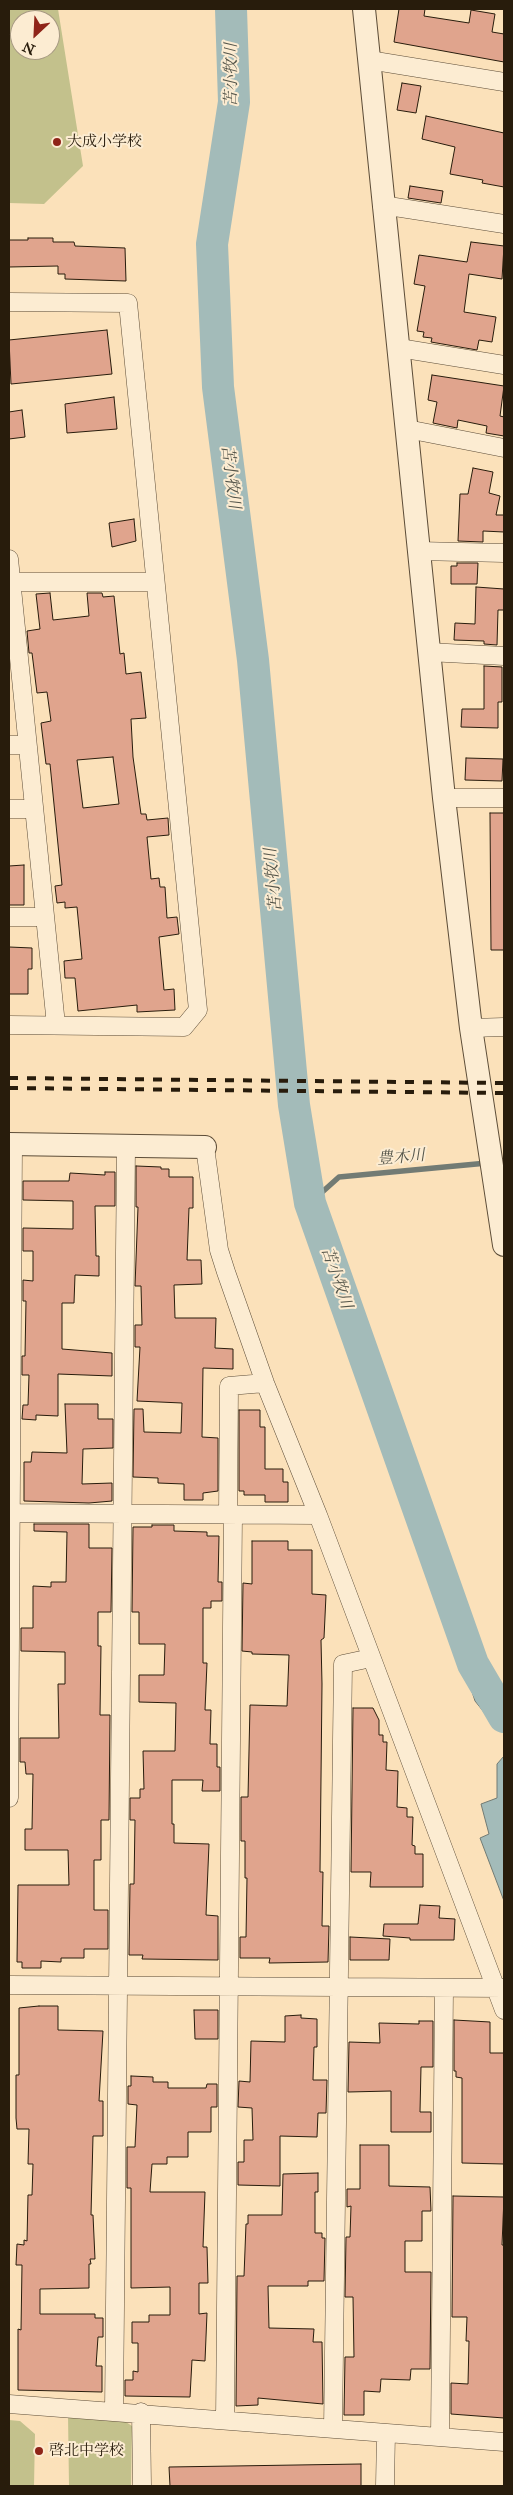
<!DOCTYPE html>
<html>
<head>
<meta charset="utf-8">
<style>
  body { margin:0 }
  #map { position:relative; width:513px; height:2495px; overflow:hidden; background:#fbe1ba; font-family:"IM FELL Great Primer",serif }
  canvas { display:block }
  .frame { position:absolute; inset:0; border:10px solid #281c0c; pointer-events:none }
  .north { position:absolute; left:10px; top:10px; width:50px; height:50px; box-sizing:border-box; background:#fcecd2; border:1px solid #a79983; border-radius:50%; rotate:205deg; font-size:14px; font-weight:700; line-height:20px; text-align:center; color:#281c0c }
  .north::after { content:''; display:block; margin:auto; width:18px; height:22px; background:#8f2418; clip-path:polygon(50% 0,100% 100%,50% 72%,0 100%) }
</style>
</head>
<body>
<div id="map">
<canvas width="513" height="2495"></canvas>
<div class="frame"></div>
<div class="north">N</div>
</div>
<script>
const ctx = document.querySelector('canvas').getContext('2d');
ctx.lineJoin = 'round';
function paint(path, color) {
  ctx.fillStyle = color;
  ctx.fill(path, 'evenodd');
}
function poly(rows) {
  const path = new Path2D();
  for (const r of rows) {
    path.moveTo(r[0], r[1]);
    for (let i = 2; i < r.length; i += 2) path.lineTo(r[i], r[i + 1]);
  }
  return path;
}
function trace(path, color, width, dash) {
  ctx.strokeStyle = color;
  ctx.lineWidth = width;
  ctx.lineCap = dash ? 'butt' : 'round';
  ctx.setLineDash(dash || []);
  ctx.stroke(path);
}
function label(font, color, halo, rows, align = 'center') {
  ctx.font = font + ' "IM FELL Great Primer","Noto Serif JP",serif';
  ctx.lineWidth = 4;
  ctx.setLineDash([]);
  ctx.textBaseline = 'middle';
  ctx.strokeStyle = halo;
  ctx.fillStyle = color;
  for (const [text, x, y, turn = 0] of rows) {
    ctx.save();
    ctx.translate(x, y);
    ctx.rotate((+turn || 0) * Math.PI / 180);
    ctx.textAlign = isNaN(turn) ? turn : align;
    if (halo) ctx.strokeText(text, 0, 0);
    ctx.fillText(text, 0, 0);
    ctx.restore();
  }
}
const green = poly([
  [9,9,58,9,83,166,44,204,9,203],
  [20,20,50,20,50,50,20,50],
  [68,2415,123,2420,132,2426,131,2486,69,2486],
  [9,2420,20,2421,35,2434,34,2486,9,2486]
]);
const water = poly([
  [463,1664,477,1666,504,1707,504,1733,491,1721,475,1701,463,1664],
  [504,1756,504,1901,480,1838,489,1834,481,1804,497,1798,497,1764,504,1756]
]);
const stream = poly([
  [310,1203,339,1177,487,1163]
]);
const river = poly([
  [231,9,234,102,212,244,218,387,253,660,294,1105,310,1203,473,1664,504,1717]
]);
const building = poly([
  [399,9,425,9,424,16,469,23,471,10,495,14,492,32,504,34,504,62,394,42,399,9],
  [402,83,421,86,416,113,397,110,402,83],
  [426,116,504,133,504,187,482,183,483,180,450,174,455,147,422,139,426,116],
  [410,186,443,191,441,203,408,198,410,186],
  [28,238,53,238,53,242,74,242,75,246,125,248,126,281,65,279,65,274,58,274,58,266,9,267,9,240,28,240,28,238],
  [471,242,504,246,502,279,469,274,464,312,496,317,492,342,479,340,477,350,431,342,432,338,423,337,424,332,417,331,425,286,414,284,419,255,467,262,471,242],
  [107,330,112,374,11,384,9,340,107,330],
  [432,375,504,386,500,416,504,417,504,436,486,433,487,426,458,420,457,428,433,423,437,402,428,400,432,375],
  [114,397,117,429,67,433,65,404,114,397],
  [22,410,25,437,9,439,9,412,22,410],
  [473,468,493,472,489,493,500,496,496,515,504,515,504,532,483,531,483,542,458,541,460,494,468,494,473,468],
  [134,519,136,541,112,547,109,523,134,519],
  [457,563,478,563,477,584,451,584,451,566,457,566,457,563],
  [476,587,504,589,504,610,498,610,497,645,484,644,484,641,454,640,455,623,475,624,476,587],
  [50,593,53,620,89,616,87,593,102,593,103,597,114,596,120,654,124,653,126,674,141,672,146,718,131,719,133,757,141,814,146,814,147,820,168,818,169,835,147,837,151,879,159,878,160,887,165,887,167,918,177,917,179,934,159,937,164,990,174,989,175,1010,137,1012,137,1005,78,1011,75,978,65,978,64,961,82,959,77,907,65,908,65,902,57,903,55,886,62,885,50,764,46,764,41,723,51,721,47,692,37,693,32,653,29,653,27,631,40,629,36,594,50,593],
  [113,757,119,804,83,808,77,760,113,757],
  [484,666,502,667,502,702,498,702,498,728,461,727,462,709,484,709,484,666],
  [466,758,503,759,502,781,465,780,466,758],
  [490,813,504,813,504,950,491,950,490,813],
  [24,865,24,905,9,905,9,866,24,865],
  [9,947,32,948,32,969,28,969,28,994,9,994,9,947],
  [136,1166,161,1167,161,1169,169,1169,169,1177,193,1177,193,1208,189,1208,187,1260,201,1260,202,1284,174,1285,175,1318,216,1318,215,1348,233,1349,233,1369,203,1368,202,1437,218,1438,218,1491,203,1493,203,1500,184,1500,184,1484,158,1483,158,1478,133,1477,134,1409,143,1409,144,1432,181,1433,182,1403,137,1401,140,1347,135,1347,135,1325,142,1325,141,1286,135,1286,138,1207,136,1207,136,1166],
  [105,1172,115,1172,115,1206,95,1206,96,1256,99,1256,99,1276,75,1275,74,1303,62,1303,62,1349,112,1353,112,1376,58,1374,58,1416,36,1415,36,1420,22,1419,23,1405,28,1405,29,1375,22,1375,22,1356,25,1356,26,1301,23,1301,23,1280,33,1281,33,1251,23,1251,23,1228,73,1229,73,1201,23,1200,23,1181,69,1181,70,1173,105,1175,105,1172],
  [65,1404,98,1404,98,1419,113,1419,113,1448,83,1449,82,1484,112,1483,112,1501,89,1503,24,1501,24,1462,31,1462,32,1452,67,1453,65,1404],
  [239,1410,260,1410,260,1427,265,1427,265,1469,283,1469,283,1482,288,1482,288,1502,265,1502,265,1495,244,1495,244,1491,239,1491,239,1410],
  [34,1524,89,1524,89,1548,112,1548,111,1612,98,1612,98,1646,101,1646,100,1715,110,1715,109,1820,101,1820,101,1860,94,1860,94,1910,108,1910,108,1949,84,1949,84,1958,61,1958,61,1962,41,1961,41,1968,22,1968,22,1962,17,1962,18,1885,69,1885,68,1850,25,1850,25,1829,32,1829,33,1774,26,1774,25,1762,20,1762,20,1738,59,1738,58,1684,65,1684,65,1652,21,1651,21,1628,33,1628,33,1586,51,1587,51,1582,66,1582,67,1532,34,1531,34,1524],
  [152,1525,174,1525,174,1531,207,1532,207,1536,219,1536,218,1582,222,1582,222,1601,211,1601,211,1608,203,1608,203,1663,207,1663,205,1710,211,1710,210,1744,217,1744,217,1767,220,1767,220,1791,202,1791,203,1780,172,1780,172,1824,174,1824,174,1843,209,1844,206,1915,218,1916,218,1960,142,1959,143,1955,129,1955,130,1884,134,1884,135,1820,130,1820,130,1798,140,1798,140,1789,144,1789,143,1751,175,1751,176,1703,139,1702,139,1675,164,1675,165,1644,139,1644,139,1612,132,1612,133,1527,152,1527,152,1525],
  [252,1541,288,1541,288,1550,312,1550,312,1594,326,1595,324,1638,321,1640,322,1684,320,1872,323,1872,322,1926,329,1926,328,1962,269,1963,270,1958,240,1958,240,1937,246,1937,247,1878,245,1878,245,1841,241,1841,241,1797,248,1797,250,1705,287,1706,289,1655,252,1654,252,1652,242,1651,243,1583,252,1584,252,1541],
  [353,1708,373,1708,379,1720,379,1735,383,1735,383,1742,387,1742,386,1770,398,1771,397,1807,407,1808,407,1817,413,1817,412,1845,415,1846,415,1854,423,1854,423,1887,370,1887,371,1872,351,1872,353,1708],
  [420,1905,440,1906,439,1918,455,1919,454,1940,410,1940,410,1938,383,1936,384,1924,418,1924,420,1905],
  [350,1937,390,1939,389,1960,350,1960,350,1937],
  [39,2006,58,2006,58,2030,103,2031,99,2101,103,2101,103,2136,93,2136,91,2215,93,2215,95,2259,90,2259,91,2264,89,2264,89,2288,40,2289,40,2314,95,2314,95,2318,103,2318,103,2337,98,2337,96,2366,102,2366,102,2392,18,2390,18,2329,21,2330,22,2265,16,2265,17,2244,24,2245,24,2240,27,2241,28,2195,32,2195,33,2164,28,2164,29,2129,17,2129,16,2118,16,2075,19,2075,19,2008,39,2006],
  [194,2010,218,2010,218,2039,195,2039,194,2010],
  [301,2015,301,2018,317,2019,317,2047,314,2047,313,2080,327,2080,326,2113,318,2113,317,2137,280,2136,280,2186,238,2185,238,2162,244,2162,244,2140,253,2140,252,2108,238,2107,239,2081,250,2082,251,2041,285,2042,285,2016,301,2015],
  [454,2020,490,2022,490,2053,504,2053,504,2164,462,2163,462,2078,456,2077,456,2071,454,2071,454,2020],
  [419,2021,433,2021,433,2067,421,2067,420,2112,431,2112,431,2132,391,2132,391,2091,348,2092,349,2042,380,2043,379,2023,419,2024,419,2021],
  [131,2076,153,2077,153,2082,168,2082,168,2088,206,2088,207,2084,217,2084,217,2107,211,2107,211,2132,188,2132,188,2157,167,2157,167,2164,152,2164,150,2192,205,2192,203,2247,207,2247,208,2283,199,2283,199,2314,207,2313,205,2361,192,2360,190,2397,125,2396,125,2380,133,2380,133,2371,138,2372,138,2343,132,2343,132,2322,149,2322,149,2315,170,2315,170,2287,131,2288,131,2188,127,2188,127,2147,135,2147,137,2105,128,2104,128,2086,131,2086,131,2076],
  [360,2145,389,2145,389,2186,430,2187,431,2211,422,2211,422,2241,405,2241,405,2272,431,2272,430,2369,411,2369,410,2380,381,2379,380,2392,364,2391,364,2415,344,2415,345,2357,354,2357,353,2297,345,2297,346,2237,350,2237,351,2206,347,2207,347,2189,360,2189,360,2145],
  [318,2173,318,2192,315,2192,315,2233,322,2233,322,2238,325,2238,324,2281,308,2281,308,2286,268,2286,269,2328,314,2329,313,2342,322,2342,323,2404,258,2398,258,2405,236,2406,237,2276,244,2276,246,2224,248,2224,248,2215,282,2215,283,2174,318,2173],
  [453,2196,504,2197,502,2245,504,2245,504,2418,451,2414,451,2383,468,2384,469,2341,466,2341,467,2317,452,2317,453,2196],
  [361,2464,361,2486,170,2486,169,2467,361,2464]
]);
const minor = poly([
  [369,60,504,82],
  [382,205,504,224],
  [9,302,128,303,198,1010,184,1027,9,1025],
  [399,348,504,365],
  [407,429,504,448],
  [418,551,504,553],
  [9,559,56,1025],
  [12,582,155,582],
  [428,652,504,656],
  [9,745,26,745],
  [444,798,504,798],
  [9,809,32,809],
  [9,917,44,917],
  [471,1028,504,1027],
  [205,1147,219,1250,226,1272,265,1383,318,1515,504,2010],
  [9,1513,318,1515],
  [228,1514,229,1386,265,1383],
  [9,1798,13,1144],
  [9,1985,504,1988],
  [9,2404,504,2442],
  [114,2410,126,1147],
  [141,2412,142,2486],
  [225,2420,233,1514],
  [333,2428,343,1664,371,1658],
  [440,2437,444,1989],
  [385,2486,386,2433]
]);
const tertiary = poly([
  [364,9,444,798,471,1028,504,1245],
  [9,1144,205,1147]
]);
const rail = poly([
  [9,1078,504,1083],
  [9,1088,504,1093]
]);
const markers = [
  [57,142,5,"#8f2418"],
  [39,2451,5,"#8f2418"]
];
const poiNames = [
  ["大成小学校",67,142],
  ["啓北中学校",49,2451]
];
const waterNames = [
  ["苫小牧川",232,75,-90],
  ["苫小牧川",230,477,83],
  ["苫小牧川",274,880,-95],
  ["豊木川",401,1158,-5],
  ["苫小牧川",336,1278,71]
];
paint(green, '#c3c18c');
paint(water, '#a3bbb9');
trace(water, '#727b74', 1);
trace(stream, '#727b74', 5.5);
trace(river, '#a3bbb9', 32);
paint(building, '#e0a48d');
trace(building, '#281c0c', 1);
trace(minor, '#5d4d38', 19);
trace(tertiary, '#5d4d38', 24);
trace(minor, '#fcecd2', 18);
trace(tertiary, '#fcecd2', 22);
trace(rail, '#281c0c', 4, [9, 9]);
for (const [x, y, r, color] of markers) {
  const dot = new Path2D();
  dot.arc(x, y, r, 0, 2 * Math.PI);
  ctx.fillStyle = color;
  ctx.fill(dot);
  trace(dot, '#fcecd2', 2);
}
label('15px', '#281c0c', '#fcecd2', poiNames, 'left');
label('italic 16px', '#535449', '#fcecd2', waterNames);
</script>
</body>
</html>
